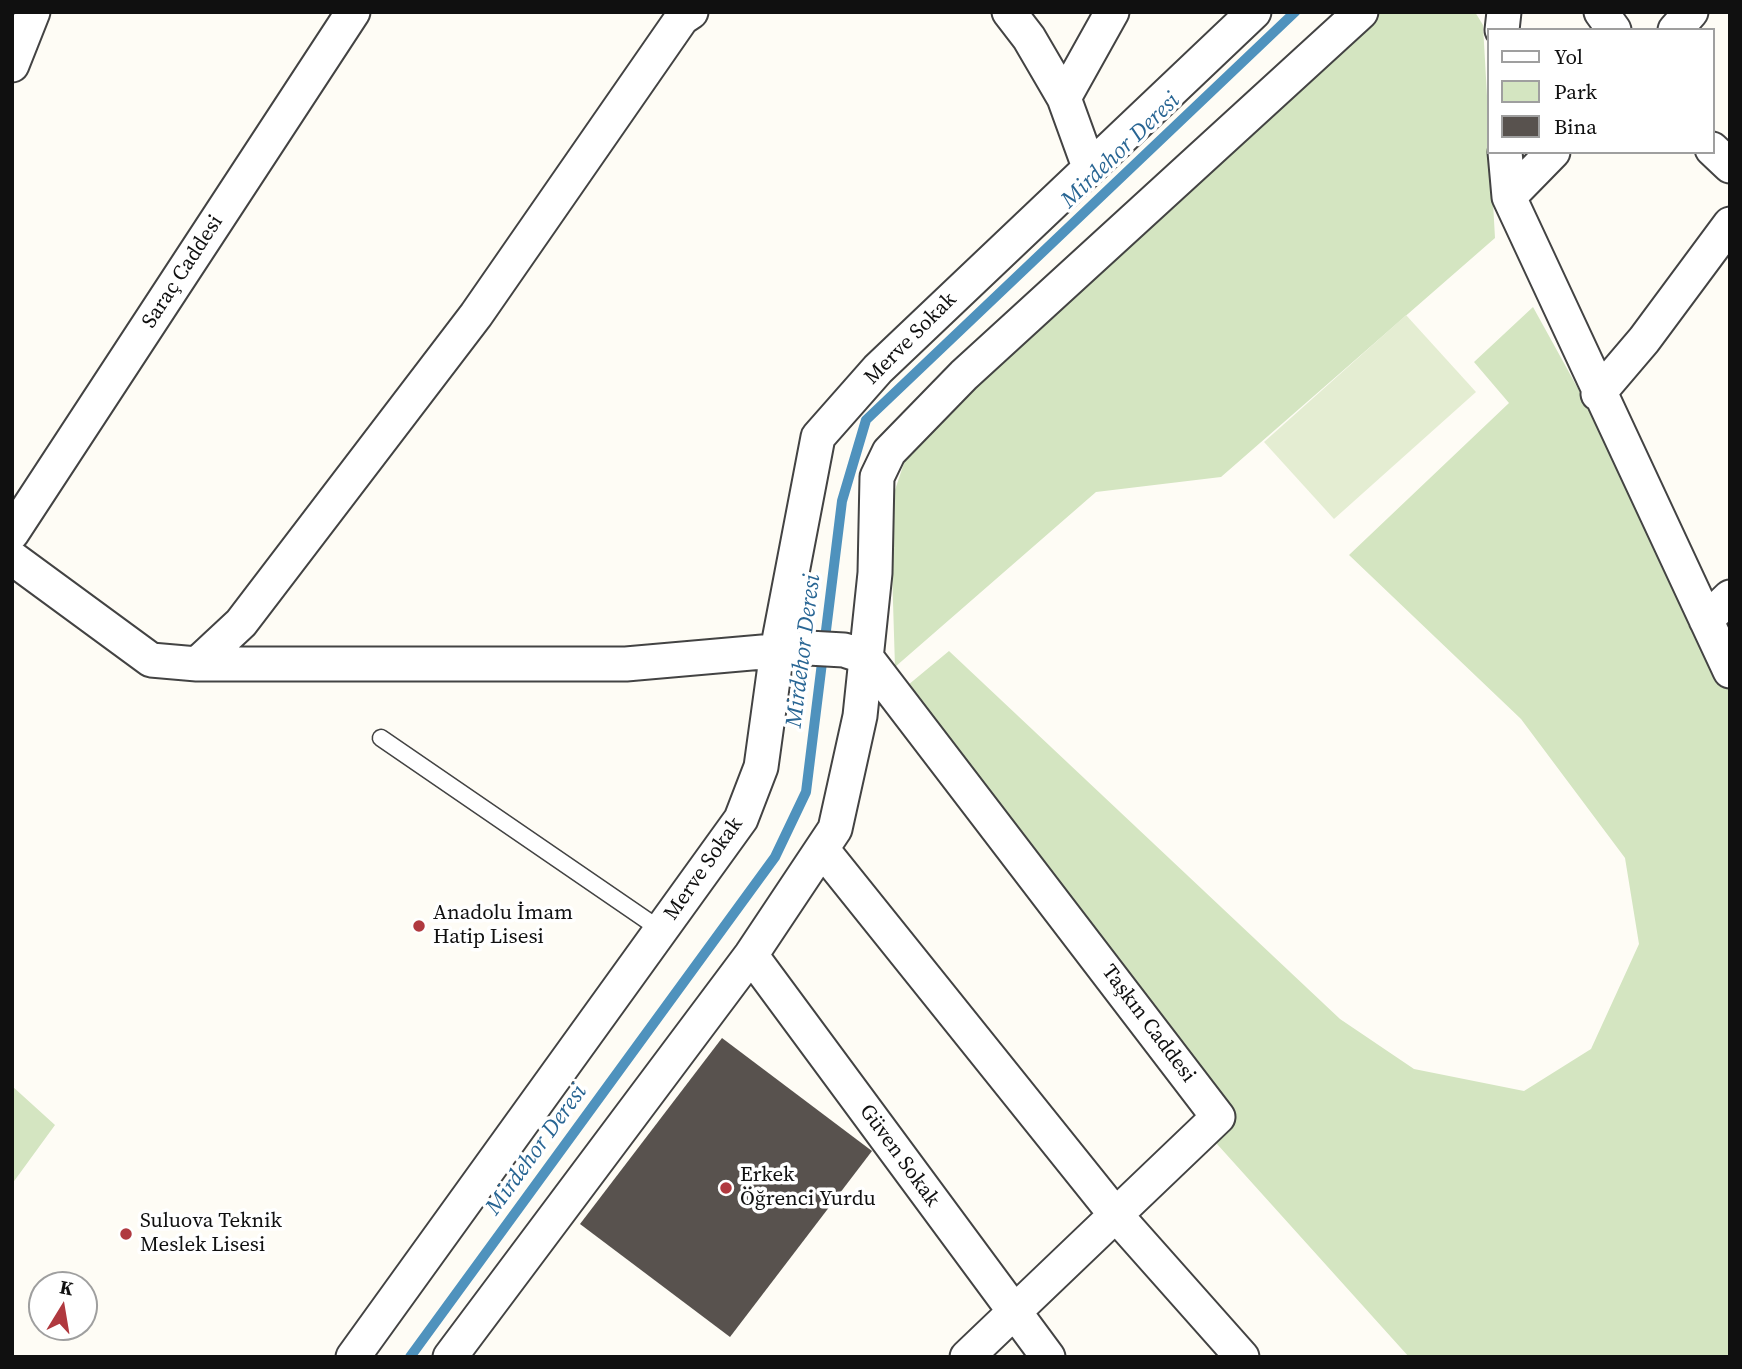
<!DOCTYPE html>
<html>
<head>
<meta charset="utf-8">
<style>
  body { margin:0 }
  #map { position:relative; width:1742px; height:1369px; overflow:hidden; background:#fefcf5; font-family:"Source Serif 4",serif }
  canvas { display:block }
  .frame { position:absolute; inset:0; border:14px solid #101010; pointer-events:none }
  .legend { position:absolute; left:1487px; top:28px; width:228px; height:126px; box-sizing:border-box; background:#fff; border:2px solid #9f9f9f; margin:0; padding:9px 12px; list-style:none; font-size:21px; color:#101010 }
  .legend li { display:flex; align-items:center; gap:14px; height:35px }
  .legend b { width:35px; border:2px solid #9f9f9f }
  .north { position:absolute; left:28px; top:1271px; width:70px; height:70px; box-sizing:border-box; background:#fff; border:2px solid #9f9f9f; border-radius:50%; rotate:11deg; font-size:19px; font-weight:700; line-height:28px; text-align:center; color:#101010 }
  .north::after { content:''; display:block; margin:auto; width:24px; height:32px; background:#b0393f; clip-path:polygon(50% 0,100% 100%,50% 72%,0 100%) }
</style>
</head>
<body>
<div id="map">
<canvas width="1742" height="1369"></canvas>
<div class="frame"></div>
<ul class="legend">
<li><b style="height:9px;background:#fff"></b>Yol</li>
<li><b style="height:19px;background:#d4e5c1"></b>Park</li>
<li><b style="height:19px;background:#58524e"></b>Bina</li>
</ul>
<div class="north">K</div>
</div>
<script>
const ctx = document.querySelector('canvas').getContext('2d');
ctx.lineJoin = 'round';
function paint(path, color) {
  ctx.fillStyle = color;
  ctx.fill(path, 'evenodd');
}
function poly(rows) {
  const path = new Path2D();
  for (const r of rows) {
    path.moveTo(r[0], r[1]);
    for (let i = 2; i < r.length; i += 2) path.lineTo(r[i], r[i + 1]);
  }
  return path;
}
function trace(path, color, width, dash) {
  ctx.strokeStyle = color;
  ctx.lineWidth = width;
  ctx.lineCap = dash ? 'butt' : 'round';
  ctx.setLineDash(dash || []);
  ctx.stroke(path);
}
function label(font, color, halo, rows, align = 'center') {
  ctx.font = font + ' "Source Serif 4",serif';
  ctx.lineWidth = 7;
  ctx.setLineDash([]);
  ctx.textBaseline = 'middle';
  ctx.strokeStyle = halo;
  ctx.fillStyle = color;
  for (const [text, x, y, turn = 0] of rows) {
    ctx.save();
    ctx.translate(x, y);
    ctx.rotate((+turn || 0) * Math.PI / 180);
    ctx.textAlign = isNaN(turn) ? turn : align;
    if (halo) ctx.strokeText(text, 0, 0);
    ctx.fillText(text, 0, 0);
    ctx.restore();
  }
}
const green = poly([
  [1374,12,1475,12,1483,25,1495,238,1221,477,1096,492,895,667,890,505,910,445],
  [1533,307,1730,664,1730,1357,1409,1357,1217,1144,1218,1117,896,695,949,651,1340,1019,1414,1069,1524,1091,1591,1049,1639,944,1625,858,1521,719,1349,555,1509,403,1474,362],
  [12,1086,55,1125,12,1184]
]);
const pitch = poly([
  [1406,315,1476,392,1334,519,1264,442]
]);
const stream = poly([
  [410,1357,775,857,806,792,842,501,866,420,1295,12]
]);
const building = poly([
  [722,1038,872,1151,730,1337,580,1224]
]);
const service = poly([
  [381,738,661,930]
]);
const minor = poly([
  [1009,12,1029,38,1064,98,1089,167],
  [1601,12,1614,30],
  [1502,30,1504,12],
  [1675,30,1691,12],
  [12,65,33,12],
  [1064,98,1112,12],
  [1712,149,1730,166],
  [1505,152,1509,197,1730,671],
  [1509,197,1553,152],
  [1598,394,1644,340,1730,224],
  [12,533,353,12],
  [12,558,151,660,197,664,241,623,476,315,682,18,691,12],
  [1706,620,1730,597],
  [197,664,626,664,808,648,844,650,866,657,1218,1117,967,1357],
  [822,849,1115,1214,1242,1357],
  [751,955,1048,1357],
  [353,1357,741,819,761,767,777,651,818,437,878,369,1254,12],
  [450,1357,751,955,835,829,860,716,875,573,877,477,889,452,964,375,1361,12]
]);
const markers = [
  [419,926,7,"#b0393f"],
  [726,1188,7,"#b0393f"],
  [126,1234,7,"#b0393f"]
];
const streetNames = [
  ["Saraç Caddesi",183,272,-57],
  ["Merve Sokak",911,339,-45],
  ["Merve Sokak",704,869,-55],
  ["Taşkın Caddesi",1148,1024,53],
  ["Güven Sokak",899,1156,54]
];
const poiNames = [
  ["Anadolu İmam",433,914],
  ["Hatip Lisesi",433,938],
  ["Erkek",740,1176],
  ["Öğrenci Yurdu",740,1200],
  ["Suluova Teknik",140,1222],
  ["Meslek Lisesi",140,1246]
];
const waterNames = [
  ["Mirdehor Deresi",1121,151,-44],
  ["Mirdehor Deresi",804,651,-83],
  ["Mirdehor Deresi",537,1150,-54]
];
paint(green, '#d4e5c1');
paint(pitch, '#e4edd2');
trace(stream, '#4f92bd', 10);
paint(building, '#58524e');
trace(service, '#434343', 19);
trace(minor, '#434343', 37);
trace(service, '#fff', 16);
trace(minor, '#fff', 33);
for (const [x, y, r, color] of markers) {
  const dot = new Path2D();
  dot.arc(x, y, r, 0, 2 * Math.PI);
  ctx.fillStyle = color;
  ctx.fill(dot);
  trace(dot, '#fff', 2.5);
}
label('21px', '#101010', '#fff', streetNames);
label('21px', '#101010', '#fff', poiNames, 'left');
label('italic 23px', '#286593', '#fff', waterNames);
</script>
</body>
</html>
